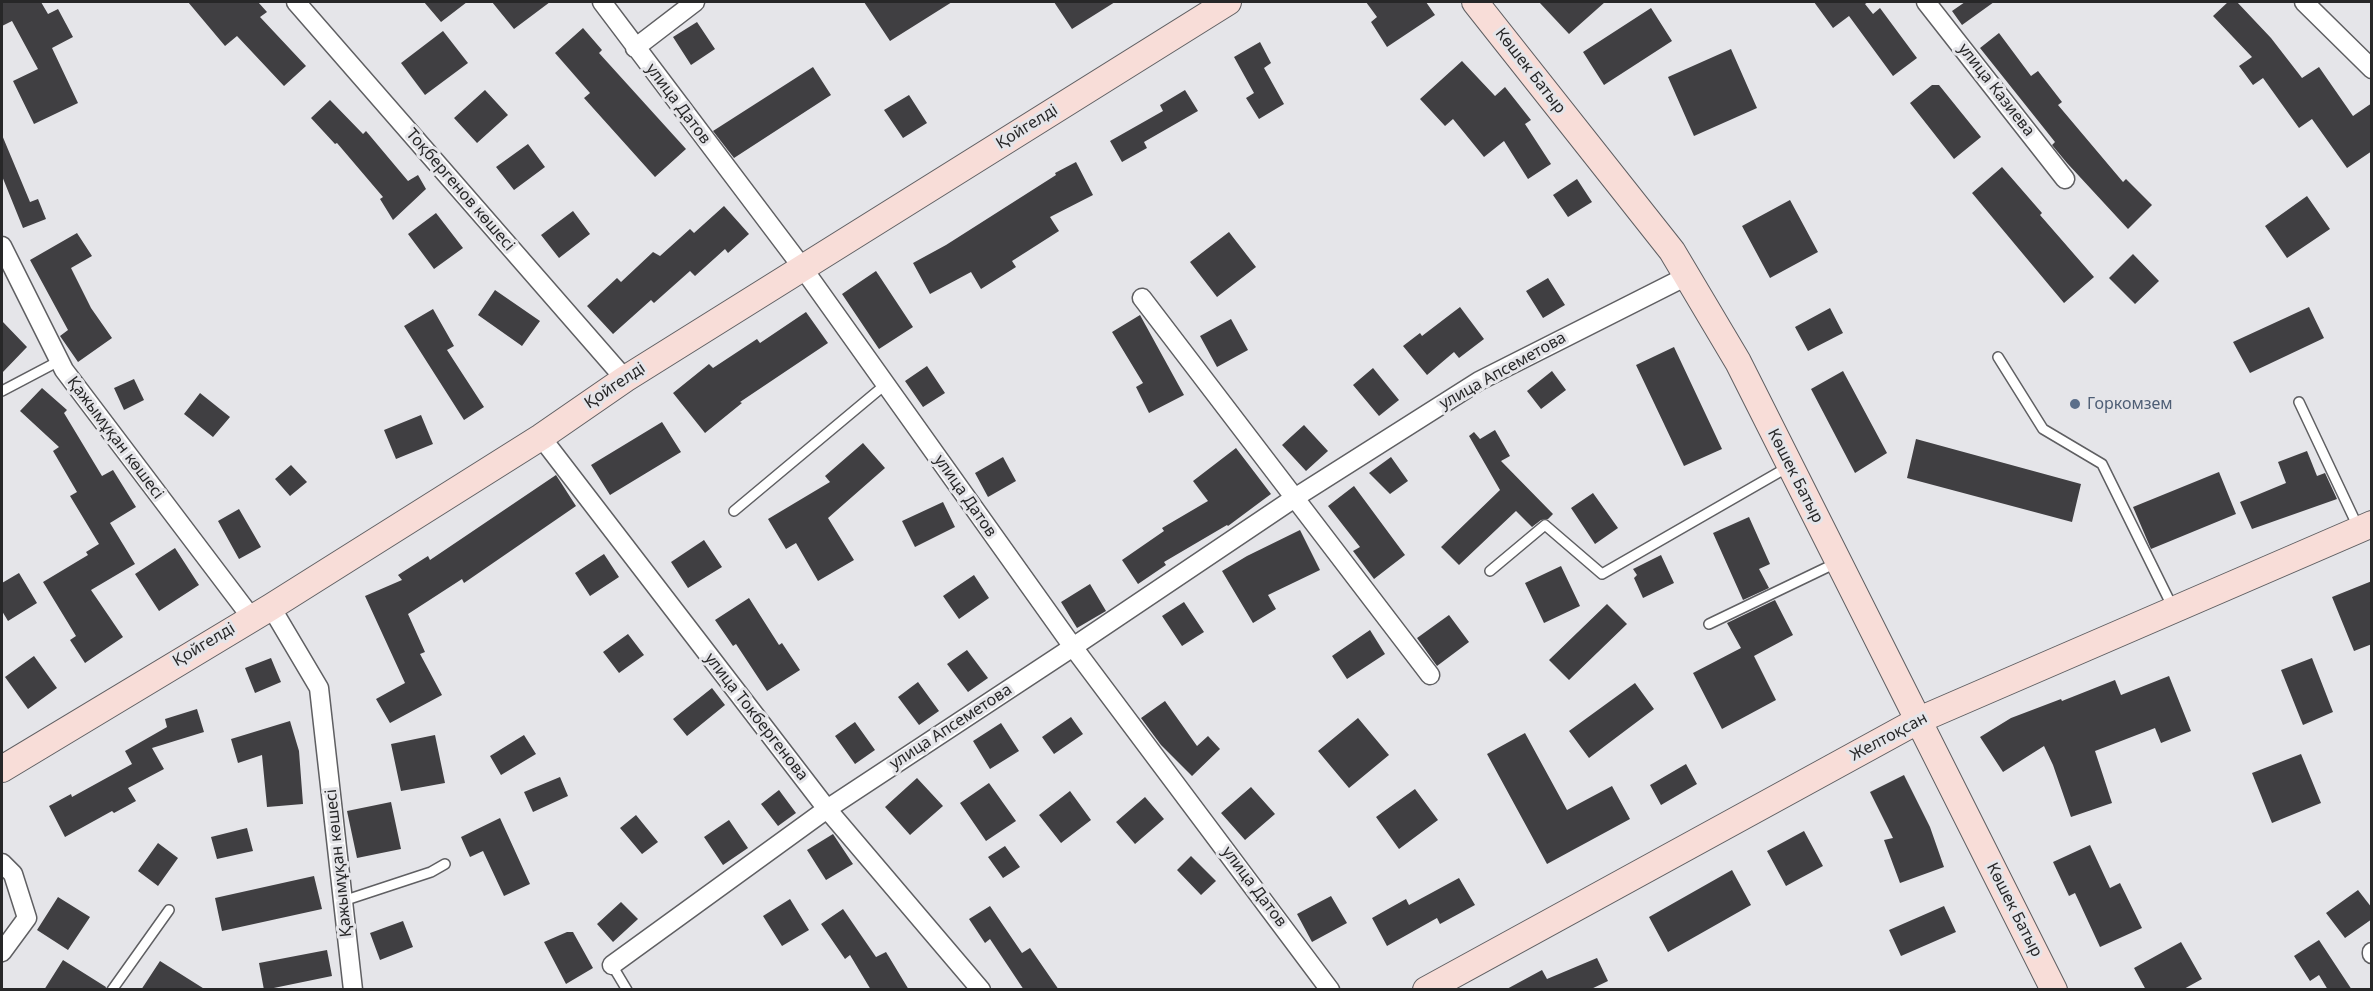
<!DOCTYPE html>
<html>
<head>
<meta charset="utf-8">
<style>
  body { margin:0 }
  #map { position:relative; width:2373px; height:991px; overflow:hidden; background:#e5e5e9; font-family:"Noto Sans",sans-serif }
  canvas { display:block }
  .frame { position:absolute; inset:0; border:3px solid #272728; pointer-events:none }
</style>
</head>
<body>
<div id="map">
<canvas width="2373" height="991"></canvas>
<div class="frame"></div>
</div>
<script>
const ctx = document.querySelector('canvas').getContext('2d');
ctx.lineJoin = 'round';
function paint(path, color) {
  ctx.fillStyle = color;
  ctx.fill(path, 'evenodd');
}
function poly(rows) {
  const path = new Path2D();
  for (const r of rows) {
    path.moveTo(r[0], r[1]);
    for (let i = 2; i < r.length; i += 2) path.lineTo(r[i], r[i + 1]);
  }
  return path;
}
function trace(path, color, width, dash) {
  ctx.strokeStyle = color;
  ctx.lineWidth = width;
  ctx.lineCap = dash ? 'butt' : 'round';
  ctx.setLineDash(dash || []);
  ctx.stroke(path);
}
function label(font, color, halo, rows, align = 'center') {
  ctx.font = font + ' "Noto Sans",sans-serif';
  ctx.lineWidth = 6;
  ctx.setLineDash([]);
  ctx.textBaseline = 'middle';
  ctx.strokeStyle = halo;
  ctx.fillStyle = color;
  for (const [text, x, y, turn = 0] of rows) {
    ctx.save();
    ctx.translate(x, y);
    ctx.rotate((+turn || 0) * Math.PI / 180);
    ctx.textAlign = isNaN(turn) ? turn : align;
    if (halo) ctx.strokeText(text, 0, 0);
    ctx.fillText(text, 0, 0);
    ctx.restore();
  }
}
const building = poly([
  [2,2,41,2,48,14,58,9,73,37,52,48,78,103,34,124,13,81,38,69,12,21,2,26],
  [188,2,258,2,267,12,260,17,306,66,284,86,237,36,225,46],
  [424,2,467,2,441,22],
  [492,2,550,2,514,29],
  [864,2,952,2,890,41],
  [1054,2,1115,2,1072,29],
  [1366,2,1426,2,1435,15,1387,47,1371,22,1377,17],
  [1539,2,1605,2,1569,34],
  [1814,2,1868,2,1865,4,1873,14,1880,8,1917,58,1893,76,1849,16,1833,28],
  [1965,2,1994,2,1962,25,1952,11],
  [2228,2,2237,2,2271,38,2302,78,2319,67,2353,116,2372,103,2372,151,2347,168,2312,119,2299,128,2263,78,2253,85,2239,66,2252,57,2213,16],
  [1651,8,1672,41,1604,85,1583,52],
  [697,22,715,49,691,65,673,37],
  [583,28,602,50,599,53,686,149,655,177,584,98,590,93,555,53],
  [443,31,468,63,425,95,401,63],
  [1999,33,2031,76,2038,71,2062,102,2058,105,2123,182,2126,179,2152,205,2128,229,2067,163,2052,145,2055,142,1980,48],
  [1260,42,1271,63,1264,68,1284,104,1259,119,1246,98,1254,93,1234,57],
  [1731,49,1757,108,1694,136,1668,77],
  [1462,61,1495,96,1505,87,1531,120,1525,124,1551,164,1528,179,1504,141,1484,157,1453,119,1445,126,1420,99],
  [813,67,831,95,734,158,713,131],
  [1932,85,1939,85,1981,137,1954,159,1910,103],
  [485,90,508,115,477,143,454,118],
  [1185,90,1198,111,1144,142,1147,148,1122,162,1110,141,1163,111,1160,105],
  [909,95,927,123,903,138,884,110],
  [330,100,363,134,366,131,408,181,418,175,426,189,393,220,380,199,383,197,337,143,335,144,311,118],
  [2,135,30,202,38,199,46,219,23,228,2,176],
  [528,144,545,167,514,190,496,167],
  [1076,162,1093,195,1050,217,1059,231,1012,261,1016,267,981,289,971,272,930,294,913,263,946,245,1056,175,1055,173],
  [2002,167,2042,213,2040,215,2094,277,2064,303,1972,193],
  [1577,179,1592,202,1568,217,1553,195],
  [2307,196,2330,229,2287,258,2265,226],
  [1790,200,1818,252,1770,278,1742,226],
  [724,206,749,234,728,253,725,249,695,276,690,271,654,303,651,300,613,334,587,306,617,278,621,282,653,252,660,256,690,229,694,233],
  [573,211,590,234,559,258,541,235],
  [436,213,463,248,434,269,408,234],
  [1229,232,1256,267,1217,297,1190,262],
  [77,233,92,256,71,268,91,308,112,338,78,362,60,336,68,330,30,260],
  [2133,254,2159,281,2135,304,2109,278],
  [876,271,913,327,879,349,842,294],
  [1548,278,1565,305,1543,318,1526,291],
  [495,290,540,321,522,346,478,315],
  [1460,307,1484,339,1459,358,1454,352,1427,375,1403,346,1420,333,1422,336],
  [2309,307,2324,338,2250,373,2233,342],
  [1830,308,1843,333,1808,351,1795,327],
  [433,309,454,346,447,350,484,407,464,420,404,326],
  [806,312,828,343,740,402,742,403,705,433,673,393,709,364,713,368,757,339,760,343],
  [1140,315,1184,395,1149,413,1136,387,1143,383,1112,332],
  [1231,319,1248,350,1217,367,1200,336],
  [2,321,27,347,2,373],
  [1674,347,1722,449,1684,466,1636,365],
  [927,366,945,393,923,407,905,381],
  [1373,368,1399,400,1379,416,1353,385],
  [1552,371,1566,390,1541,409,1527,391],
  [1843,371,1887,453,1855,473,1811,389],
  [134,379,144,400,124,410,114,388],
  [42,388,67,410,64,413,102,476,113,470,136,507,110,523,135,564,91,590,123,637,85,663,70,640,76,636,43,582,88,555,86,552,99,544,70,496,77,492,53,451,59,447,20,411],
  [200,393,230,417,213,437,184,414],
  [421,415,433,444,396,459,384,430],
  [662,422,681,452,610,495,591,465],
  [1304,425,1328,451,1306,471,1282,445],
  [1495,430,1510,456,1501,461,1553,514,1548,519,1541,520,1532,527,1516,511,1459,565,1441,547,1500,490,1469,436,1474,432,1480,439],
  [1916,439,2081,484,2072,522,1907,478],
  [863,443,885,468,828,518,854,560,818,581,796,543,786,549,768,519,830,482,825,476],
  [1236,448,1271,494,1228,526,1227,525,1164,562,1166,565,1138,584,1122,560,1164,531,1162,528,1208,501,1193,481],
  [2307,451,2317,476,2325,473,2337,499,2252,529,2240,502,2286,483,2278,462],
  [1003,457,1016,481,988,497,975,473],
  [1391,457,1408,481,1390,494,1369,473],
  [291,465,307,482,290,496,275,479],
  [2219,472,2236,514,2151,549,2133,507],
  [556,475,576,506,464,583,462,579,408,614,425,652,420,654,442,695,390,723,376,699,405,683,365,596,402,580,398,575,428,556,430,560],
  [1354,486,1405,555,1374,579,1353,551,1360,547,1328,506],
  [1593,493,1618,528,1595,544,1571,508],
  [943,502,955,527,915,547,902,521],
  [239,509,261,547,239,559,218,521],
  [1749,517,1770,564,1759,569,1769,588,1743,600,1713,533],
  [1300,530,1320,570,1268,595,1276,609,1253,623,1222,571,1247,556],
  [704,540,722,567,688,588,671,562],
  [175,548,199,585,159,611,135,574],
  [604,554,619,577,590,596,575,573],
  [1661,555,1674,583,1643,598,1634,578,1637,575,1633,569],
  [1561,566,1580,606,1544,623,1525,583],
  [19,573,37,603,8,621,2,611,2,583],
  [974,575,989,598,959,619,943,596],
  [2372,581,2372,644,2354,651,2332,597],
  [1090,584,1106,611,1077,628,1061,602],
  [749,598,779,645,782,643,800,670,767,691,736,644,733,646,715,620],
  [1775,600,1793,635,1754,656,1776,700,1722,729,1693,673,1741,648,1727,623],
  [1184,602,1204,632,1182,646,1162,616],
  [1607,604,1627,624,1569,680,1549,660],
  [1449,615,1469,642,1437,666,1417,638],
  [1370,630,1385,654,1347,679,1332,656],
  [628,634,644,655,619,673,603,652],
  [967,650,988,678,968,692,947,664],
  [34,656,57,688,28,709,5,677],
  [271,658,281,682,255,693,245,668],
  [2312,658,2333,712,2303,725,2281,670],
  [2169,676,2191,731,2161,743,2155,728,2095,751,2112,803,2071,817,2053,765,2044,746,2003,772,1980,737,2011,718,2061,699,2062,701,2115,680,2121,695],
  [918,682,939,711,919,725,898,697],
  [1635,683,1654,709,1589,758,1569,731],
  [712,688,725,705,687,736,673,719],
  [1165,701,1197,746,1208,736,1220,749,1192,776,1161,745,1141,718],
  [197,709,204,732,152,748,164,769,128,788,136,801,114,813,112,811,65,837,49,806,71,794,72,797,132,764,125,751,167,727,165,719],
  [1071,717,1083,734,1054,754,1042,737],
  [1358,718,1389,755,1349,788,1318,751],
  [290,721,299,751,303,804,267,807,262,755,238,763,231,739],
  [855,722,875,750,855,764,835,736],
  [1001,723,1019,751,990,769,973,741],
  [1525,733,1567,810,1612,786,1630,819,1547,864,1487,754],
  [435,735,445,783,401,791,391,744],
  [524,735,536,754,501,775,490,756],
  [2301,754,2321,803,2272,823,2252,773],
  [1686,764,1697,784,1661,805,1650,785],
  [1904,775,1930,827,1944,867,1900,883,1884,840,1893,838,1870,792],
  [560,777,568,796,533,812,524,792],
  [917,778,943,806,910,835,885,807],
  [989,783,1016,821,986,841,960,803],
  [1251,787,1275,814,1245,840,1221,813],
  [1415,789,1438,820,1399,849,1376,817],
  [779,790,796,813,778,826,761,804],
  [1070,791,1091,820,1061,843,1039,815],
  [1145,797,1164,819,1135,844,1116,822],
  [391,802,401,849,357,858,347,811],
  [636,815,658,842,642,854,620,828],
  [500,818,530,884,504,896,483,851,470,857,461,837],
  [729,820,748,848,723,865,704,837],
  [247,828,253,851,217,859,211,837],
  [1804,831,1823,866,1786,886,1767,851],
  [833,834,853,864,826,880,807,850],
  [158,843,178,858,158,886,138,871],
  [2090,845,2110,888,2120,883,2142,928,2100,947,2075,893,2069,896,2053,862],
  [1005,846,1020,867,1003,878,988,857],
  [1191,856,1216,881,1201,895,1177,870],
  [1732,870,1751,905,1668,952,1649,917],
  [314,876,322,909,222,931,215,898],
  [1459,878,1475,905,1440,924,1437,918,1387,946,1372,918,1406,899,1409,905],
  [2358,890,2372,908,2372,919,2345,938,2326,913],
  [1331,896,1347,923,1312,942,1297,914],
  [58,897,90,917,68,950,37,930],
  [790,899,809,930,782,946,763,916],
  [621,902,638,919,613,942,597,924],
  [990,906,1022,953,1030,948,1059,990,1024,990,990,939,985,943,969,919],
  [1944,906,1956,932,1901,956,1889,930],
  [843,909,876,957,886,952,909,990,871,990,850,955,845,959,821,924],
  [403,921,413,947,380,960,370,933],
  [567,932,573,932,593,968,566,984,544,942],
  [2319,940,2352,990,2328,990,2319,975,2310,981,2294,956],
  [2181,942,2202,979,2182,990,2146,990,2134,968],
  [327,950,332,976,264,990,259,963],
  [1597,958,1608,981,1589,990,1505,990,1542,970,1547,979],
  [63,960,106,987,105,990,44,990],
  [160,961,206,990,141,990]
]);
const lane = poly([
  [1998,357,2043,429,2102,464,2173,608],
  [2,391,59,361],
  [2299,402,2358,527],
  [734,511,886,384],
  [1490,571,1545,525,1602,574,1788,467],
  [1709,624,1836,563],
  [343,901,431,872,445,864],
  [612,965,627,990],
  [112,990,169,910]
]);
const street = poly([
  [296,2,625,379],
  [602,2,802,267,1073,647,1330,990],
  [1926,2,2065,179],
  [2304,2,2372,69],
  [635,48,695,2],
  [2,246,64,370,251,617],
  [1142,298,1430,675],
  [541,437,827,809,981,990],
  [271,607,319,688,353,990],
  [2,863,13,874,27,918,2,952],
  [2372,952,2372,954],
  [612,965,827,809,1073,647,1296,497,1479,381,1687,276]
]);
const secondary = poly([
  [1475,2,1672,251,1738,362,2054,990],
  [2,769,271,607,541,437,625,379,1228,2],
  [1426,990,1919,720,2372,524]
]);
const markers = [
  [2075,404,6,"#5c6f8a"]
];
const streetNames = [
  ["Көшек Батыр",1530,71,52],
  ["улица Казиева",1996,90,52],
  ["улица Датов",678,104,53],
  ["Қойгелді",1027,127,-32],
  ["Тоқбергенов көшесі",460,190,49],
  ["улица Апсеметова",1503,371,-29],
  ["Қойгелді",615,386,-34],
  ["Қажымұқан көшесі",115,438,53],
  ["Көшек Батыр",1795,476,63],
  ["улица Датов",965,496,55],
  ["Қойгелді",204,645,-31],
  ["улица Токбергенова",756,717,52],
  ["улица Апсеметова",951,727,-33],
  ["Желтоқсан",1889,737,-28],
  ["Қажымұқан көшесі",339,863,-96],
  ["улица Датов",1254,887,53],
  ["Көшек Батыр",2014,910,63]
];
const serviceNames = [
  ["Горкомзем",2087,404]
];
paint(building, '#403f42');
trace(lane, '#5f5f62', 12);
trace(street, '#5f5f62', 21);
trace(secondary, '#5f5f62', 28);
trace(lane, '#fff', 9);
trace(street, '#fff', 18);
trace(secondary, '#f8ddd8', 26);
for (const [x, y, r, color] of markers) {
  const dot = new Path2D();
  dot.arc(x, y, r, 0, 2 * Math.PI);
  ctx.fillStyle = color;
  ctx.fill(dot);
  trace(dot, '#e5e5e9', 2);
}
label('16px', '#272728', '#e5e5e9', streetNames);
label('16px', '#4e5e75', '#e5e5e9', serviceNames, 'left');
</script>
</body>
</html>
